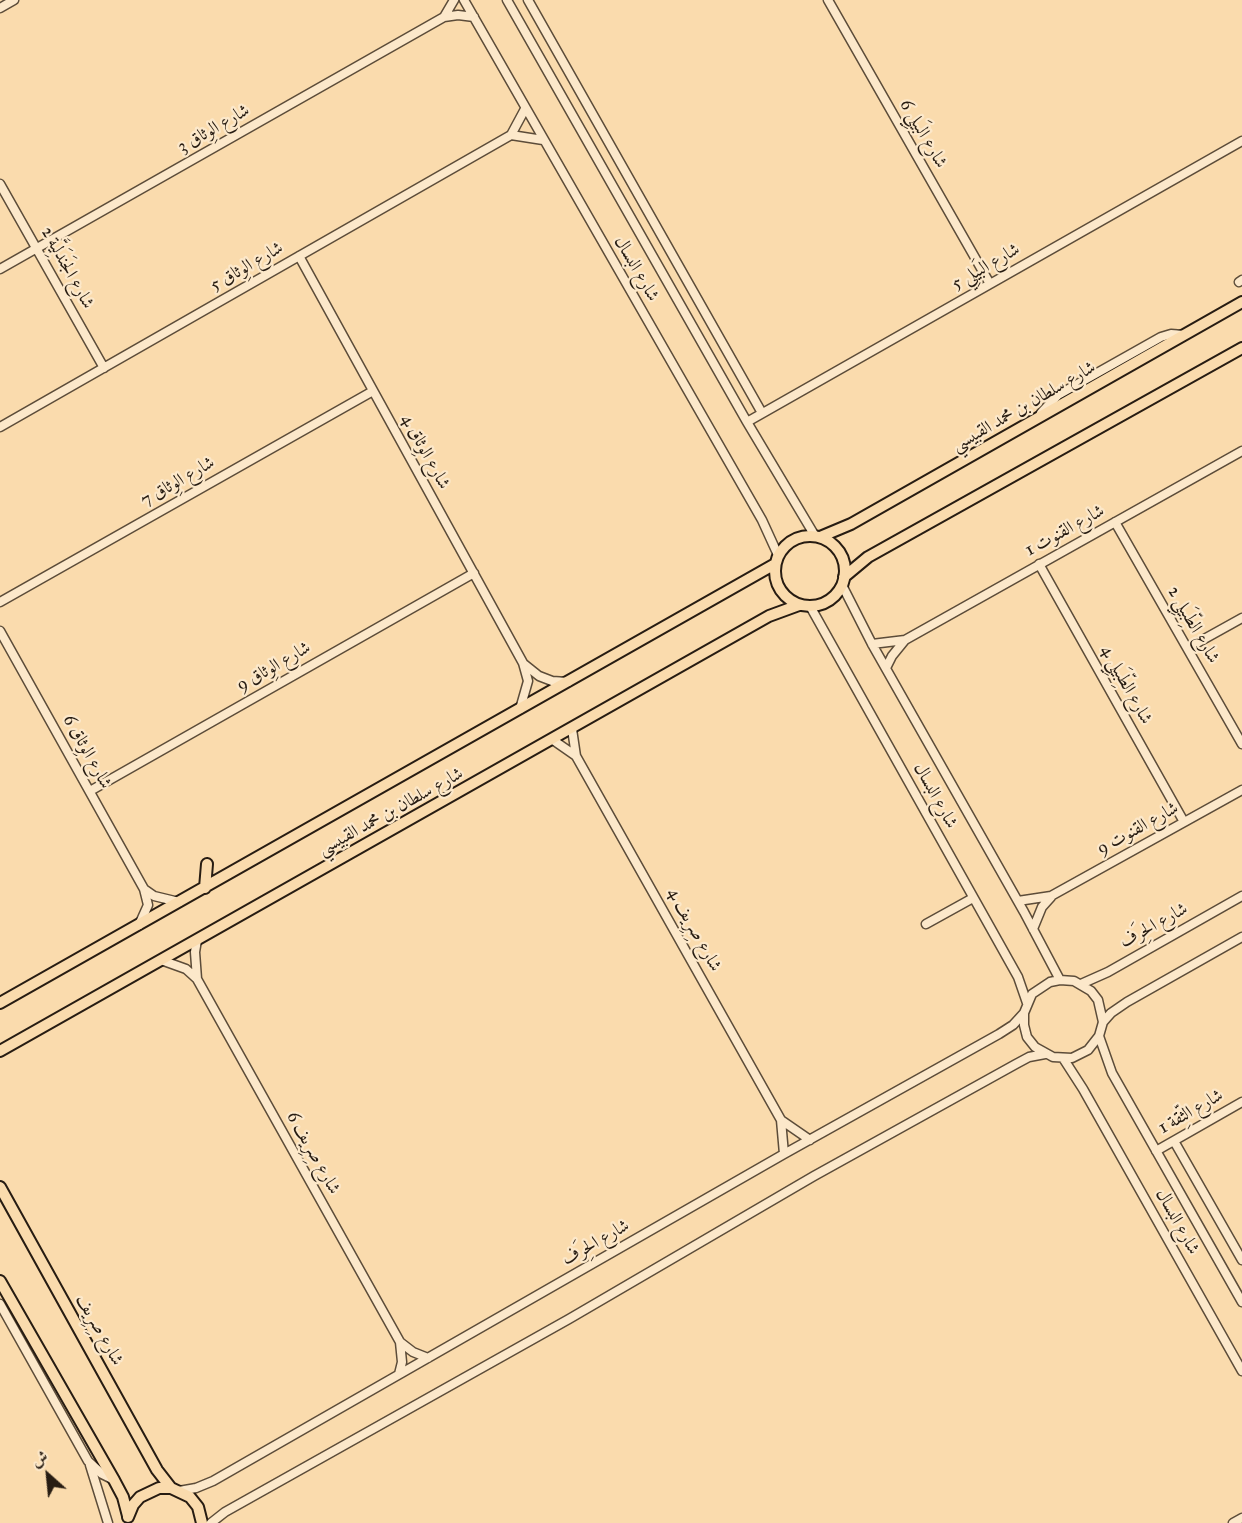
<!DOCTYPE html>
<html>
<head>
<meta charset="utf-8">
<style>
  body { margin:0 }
  #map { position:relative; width:1242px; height:1523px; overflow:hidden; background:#fadbad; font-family:"IM FELL Great Primer",Amiri,serif }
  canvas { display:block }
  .north { position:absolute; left:18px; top:1445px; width:60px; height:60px; -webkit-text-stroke:4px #fce8ca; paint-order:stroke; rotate:333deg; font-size:16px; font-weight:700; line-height:24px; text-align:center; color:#271c12 }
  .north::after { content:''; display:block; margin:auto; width:21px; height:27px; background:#271c12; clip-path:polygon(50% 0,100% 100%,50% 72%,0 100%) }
</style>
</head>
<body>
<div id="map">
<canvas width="1242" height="1523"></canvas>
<div class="north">ش</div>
</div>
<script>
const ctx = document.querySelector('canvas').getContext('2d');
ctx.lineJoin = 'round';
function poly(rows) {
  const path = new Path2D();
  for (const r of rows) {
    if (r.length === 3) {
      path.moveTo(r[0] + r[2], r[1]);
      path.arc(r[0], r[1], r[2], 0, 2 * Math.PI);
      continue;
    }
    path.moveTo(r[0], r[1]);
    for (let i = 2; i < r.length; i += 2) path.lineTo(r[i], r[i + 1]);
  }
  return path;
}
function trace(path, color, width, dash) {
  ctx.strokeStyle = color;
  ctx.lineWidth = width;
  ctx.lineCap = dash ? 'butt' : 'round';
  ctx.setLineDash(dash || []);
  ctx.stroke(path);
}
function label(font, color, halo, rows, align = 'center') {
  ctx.font = font + ' "IM FELL Great Primer",Amiri,serif';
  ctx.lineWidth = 4.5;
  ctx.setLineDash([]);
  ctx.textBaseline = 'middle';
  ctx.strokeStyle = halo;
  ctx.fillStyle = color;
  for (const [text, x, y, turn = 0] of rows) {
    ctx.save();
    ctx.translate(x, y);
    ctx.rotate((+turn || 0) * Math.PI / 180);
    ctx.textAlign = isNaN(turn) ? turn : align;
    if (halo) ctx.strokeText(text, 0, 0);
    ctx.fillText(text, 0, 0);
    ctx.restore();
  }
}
const minor = poly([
  [464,0,762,520,778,555],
  [507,0,747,422,815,536],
  [528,0,762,413],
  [828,0,990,284],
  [0,8,14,0],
  [444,17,454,0],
  [511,135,543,140],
  [0,184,104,368],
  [299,256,523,663,528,681,520,709],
  [0,269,444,17,458,15,474,17],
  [1239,282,1242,280],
  [1041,413,1058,395,1161,337,1171,334,1184,335],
  [747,422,1242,141],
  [0,427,511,135,525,109],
  [1115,522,1242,744],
  [1039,564,1184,822],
  [842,585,872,644,1024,912,1060,980],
  [0,602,373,391],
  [810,606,1018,977,1027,1003],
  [0,631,144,889,148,905,139,925],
  [872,644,905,640],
  [1188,648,1242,618],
  [524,664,539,676,552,681,568,682],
  [886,668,892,656,905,640,1242,451],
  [572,729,576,756,781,1120,784,1154],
  [553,740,576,756],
  [90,791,474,573],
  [144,889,154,896,179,902],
  [1018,901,1051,896,1242,790],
  [926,924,973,898],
  [1033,929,1042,907,1051,897],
  [197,940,195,952,197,979,400,1342,402,1362,399,1374],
  [161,960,186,969,197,979],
  [1081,984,1108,972,1242,896],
  [1103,1022,1111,1013,1127,1002,1242,937],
  [1099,1036,1112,1073,1242,1302],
  [1063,1058,1083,1089,1242,1371],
  [781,1120,810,1140],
  [1174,1141,1242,1260],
  [1156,1151,1242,1102],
  [0,1304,88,1461,102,1474,114,1480],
  [400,1342,413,1352,428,1358],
  [90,1465,108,1523],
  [179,1491,196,1488,213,1481,784,1154,999,1034,1013,1025,1024,1013,1032,994,1050,982,1060,980,1074,981,1091,991,1098,1000,1103,1022,1099,1036,1088,1050,1072,1058,1053,1057,1035,1047,1027,1037,1024,1025,1024,1013],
  [211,1523,225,1512,569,1319,814,1176,1016,1064,1029,1057,1045,1054],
  [1233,1523,1242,1518]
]);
const major = poly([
  [810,571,35],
  [820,537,851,524,1242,302],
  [844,577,868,557,1242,348],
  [205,888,207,864],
  [0,1003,775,564],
  [0,1051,769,616,799,605],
  [0,1187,157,1470,171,1488],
  [0,1281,114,1480,123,1497,128,1516],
  [128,1517,133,1505,140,1497,159,1488,171,1488,190,1497,198,1507,202,1523]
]);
const streetNames = [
  ["شارع الوِثاق 3",214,129,-30],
  ["شارع البَيلِي 6",923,134,60],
  ["شارع الوِثاق 5",247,267,-30],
  ["شارع البَيلِي 5",986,267,-30],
  ["شارع الجَندَلِيَّة 2",67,268,61],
  ["شارع البسال",636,269,60],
  ["شارع سلطان بن محمد القبيسي",1024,407,-30],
  ["شارع الوِثاق 4",425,452,61],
  ["شارع الوِثاق 7",178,482,-30],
  ["شارع القنوت 1",1065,531,-29],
  ["شارع الطِّبَيلِي 2",1193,625,60],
  ["شارع الوِثاق 9",274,667,-30],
  ["شارع الطِّبَيلِي 4",1126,685,61],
  ["شارع الوِثاق 6",87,752,61],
  ["شارع البسال",935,796,61],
  ["شارع سلطان بن محمد القبيسي",391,812,-29],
  ["شارع القنوت 9",1138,829,-29],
  ["شارع الحِرَف",1154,926,-29],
  ["شارع صِرِيف 4",694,930,61],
  ["شارع الثِّقة 1",1191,1112,-30],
  ["شارع صِرِيف 6",313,1153,61],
  ["شارع البسال",1177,1222,61],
  ["شارع الحِرَف",596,1243,-30],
  ["شارع صِرِيف",99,1330,61]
];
trace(minor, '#5c4c39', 11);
trace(major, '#271c12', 14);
trace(minor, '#fce8ca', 8);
trace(major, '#fadbad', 10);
label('18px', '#271c12', '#fce8ca', streetNames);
</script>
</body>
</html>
